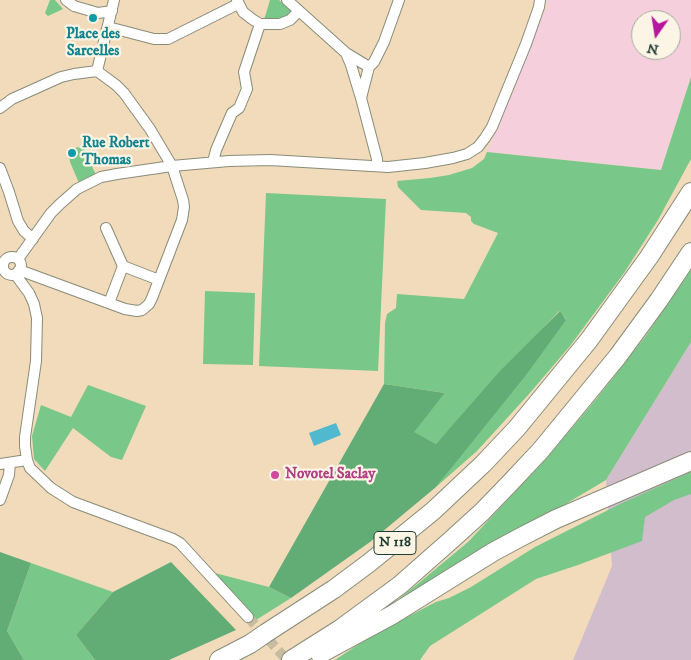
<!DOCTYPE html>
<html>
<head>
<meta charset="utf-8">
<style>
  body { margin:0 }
  #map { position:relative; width:691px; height:660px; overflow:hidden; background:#f1dbbb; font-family:"IM FELL DW Pica",serif }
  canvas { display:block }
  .north { position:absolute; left:631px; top:10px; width:50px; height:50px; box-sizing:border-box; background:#fcf5e5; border:1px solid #a4ab9e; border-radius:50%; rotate:193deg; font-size:14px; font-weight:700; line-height:20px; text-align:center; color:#1f3d34 }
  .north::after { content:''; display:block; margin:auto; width:18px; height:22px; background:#b5179e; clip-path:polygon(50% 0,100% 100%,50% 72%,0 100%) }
</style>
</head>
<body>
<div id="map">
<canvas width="691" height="660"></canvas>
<div class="north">N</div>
</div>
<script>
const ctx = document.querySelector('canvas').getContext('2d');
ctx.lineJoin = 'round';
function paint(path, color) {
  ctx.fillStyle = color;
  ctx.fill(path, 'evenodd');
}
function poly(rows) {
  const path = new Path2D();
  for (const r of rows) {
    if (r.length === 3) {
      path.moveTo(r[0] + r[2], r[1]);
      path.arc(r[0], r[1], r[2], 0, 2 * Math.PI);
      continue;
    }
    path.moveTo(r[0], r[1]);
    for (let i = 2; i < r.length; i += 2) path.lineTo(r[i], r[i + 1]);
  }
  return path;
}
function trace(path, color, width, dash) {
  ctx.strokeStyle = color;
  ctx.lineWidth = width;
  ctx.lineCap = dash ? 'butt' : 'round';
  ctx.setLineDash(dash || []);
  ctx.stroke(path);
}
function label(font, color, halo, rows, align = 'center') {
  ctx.font = font + ' "IM FELL DW Pica",serif';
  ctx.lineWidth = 4.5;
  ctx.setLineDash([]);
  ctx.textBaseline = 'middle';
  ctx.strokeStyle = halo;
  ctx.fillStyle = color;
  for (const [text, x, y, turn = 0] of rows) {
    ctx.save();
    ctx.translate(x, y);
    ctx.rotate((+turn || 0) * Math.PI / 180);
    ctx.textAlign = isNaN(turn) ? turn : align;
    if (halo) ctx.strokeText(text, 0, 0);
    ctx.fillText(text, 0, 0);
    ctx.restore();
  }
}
const built = poly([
  [546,0,691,0,691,77,661,170,487,152,547,5],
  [641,20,671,20,671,50,641,50]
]);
const industrial = poly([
  [691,342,691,660,573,660,612,566,606,480]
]);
const green = poly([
  [50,0,55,0,63,9,48,16,45,13],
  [270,0,279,0,294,12,283,20,264,20],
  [691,77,691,159,658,220,624,273,570,346,529,394,477,451,436,487,566,319,559,311,436,444,413,432,445,393,384,384,385,323,387,314,396,308,397,294,464,299,498,233,474,224,471,221,471,217,466,213,421,210,398,187,397,181,430,178,449,175,472,168,484,159,487,152,661,170],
  [77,147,84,149,96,175,79,183,70,162,69,153],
  [266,193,386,199,378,371,259,366],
  [691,270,691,342,606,480,475,558,399,601,400,598,420,582,468,542,545,460,597,398,645,337],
  [205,291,255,293,253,365,203,364],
  [88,385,146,406,122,460,111,457,73,428,45,471,34,459,32,436,41,405,71,417],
  [691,472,691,494,674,500,645,517,642,541,578,565,536,579,430,646,420,660,335,660,374,634,436,602,449,598,471,587,535,547,622,503],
  [31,563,113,592,76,635,95,660,24,660,7,631],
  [211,572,269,587,291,598,256,620]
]);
const forest = poly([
  [560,311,566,320,526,375,436,487,370,542,291,598,269,587,384,384,445,393,414,432,436,444,500,371],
  [0,552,31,563,7,631,24,660,0,660],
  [171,562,236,630,169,660,95,660,76,635,113,592]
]);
const water = poly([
  [336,423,341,435,314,446,309,433]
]);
const streetTunnel = poly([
  [248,617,287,660]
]);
const street = poly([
  [66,0,74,6,98,13,112,11],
  [237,0,243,12,252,19,260,24,280,24,290,20,299,11],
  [287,0,346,53,369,67,361,98],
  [108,27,154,39,168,39,238,4],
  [346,53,351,65,361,98,377,159,377,166],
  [369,67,374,62,384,42,399,0],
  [97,71,114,0],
  [0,108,12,99,61,77,74,74,97,71,116,85,124,93,150,129,172,166,183,200,184,207,182,220,152,298,149,304,142,310,137,311,125,309,19,270],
  [213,162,216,150,232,113,239,108,247,89,244,72,260,24],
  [0,168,9,192,18,221,24,231,33,239],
  [106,228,123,266],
  [12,266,9],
  [18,259,51,213,60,204,77,189,101,177,117,174,172,166,229,161,270,160,388,167,425,163,453,158,467,154,478,147,485,138,492,127,526,44,539,7,540,0],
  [15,274,29,293,34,304,37,318,36,361,25,437,25,446,27,460,30,468,51,488,73,502,173,539,180,543,248,617],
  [109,303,123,266,159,280],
  [0,464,27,460],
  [0,500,9,475,10,463]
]);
const highway = poly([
  [320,654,392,615,493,552,519,538,556,519,691,461],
  [219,660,250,644,266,633,334,589,369,563,433,511,483,464,517,428,589,340,649,257,691,192],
  [291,660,340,629,400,585,450,541,482,512,511,482,541,450,618,356,659,300,691,252]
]);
const markers = [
  [93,18,5,"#0f9aa8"],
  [72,153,5,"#0f9aa8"],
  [275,475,5,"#d1479c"]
];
const shields = [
  [395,543,42]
];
const shieldNames = [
  ["N 118",395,543]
];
const cultureNames = [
  ["Place des",93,35],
  ["Sarcelles",93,52],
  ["Rue Robert",82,144,"left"],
  ["Thomas",82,161,"left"]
];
const hotelNames = [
  ["Novotel Saclay",285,475]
];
paint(built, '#f5cfdb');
paint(industrial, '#d1bdcc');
paint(green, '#79c889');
paint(forest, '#62ac75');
paint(water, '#50b8cf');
trace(streetTunnel, '#c7bba0', 10, [10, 5]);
trace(street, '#888c78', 12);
trace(highway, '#888c78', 20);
trace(street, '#fff', 10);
trace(highway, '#fff', 18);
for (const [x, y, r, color] of markers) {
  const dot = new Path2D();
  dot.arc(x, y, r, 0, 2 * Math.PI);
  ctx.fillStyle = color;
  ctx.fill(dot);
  trace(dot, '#fcf5e5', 2);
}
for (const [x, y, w] of shields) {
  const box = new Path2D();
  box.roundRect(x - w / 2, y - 11.5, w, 23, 4);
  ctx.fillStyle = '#fcf5e5';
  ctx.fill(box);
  trace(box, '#1f3d34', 1);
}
label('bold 14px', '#1f3d34', null, shieldNames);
label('bold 15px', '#0d838f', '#fcf5e5', cultureNames);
label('bold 15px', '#b23c85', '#fcf5e5', hotelNames, 'left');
</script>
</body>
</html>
